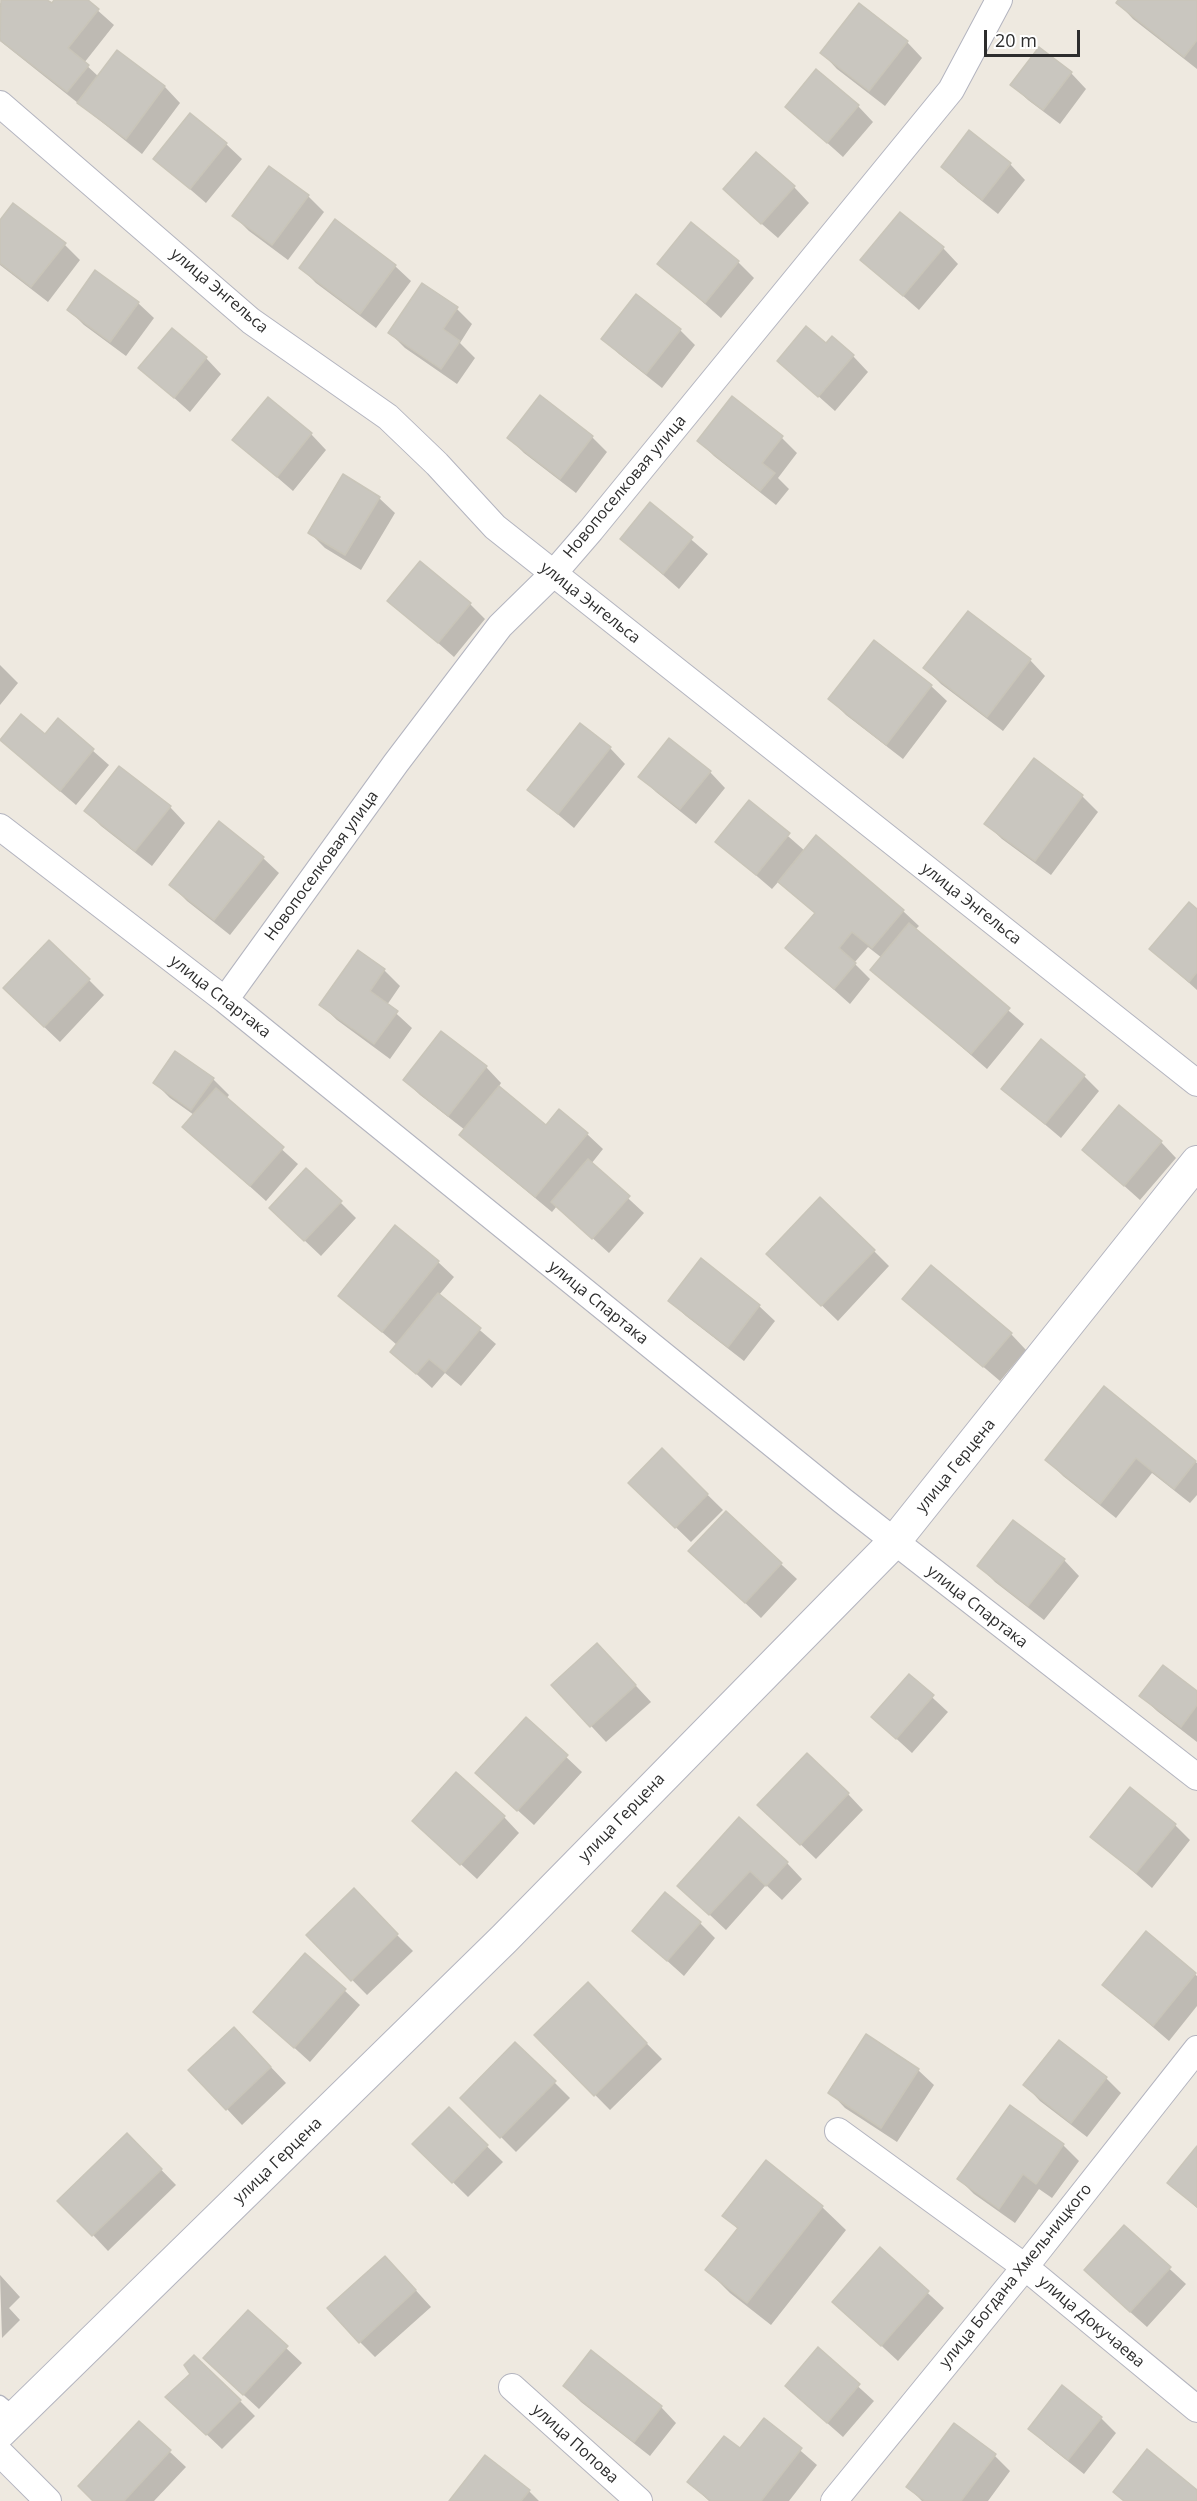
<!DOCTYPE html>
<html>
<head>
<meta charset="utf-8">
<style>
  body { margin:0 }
  #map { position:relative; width:1197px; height:2501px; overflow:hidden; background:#eee9e0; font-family:"Open Sans",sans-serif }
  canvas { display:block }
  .scale { position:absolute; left:984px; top:30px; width:96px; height:27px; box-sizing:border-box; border:3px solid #2d2d2d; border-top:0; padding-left:8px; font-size:18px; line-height:21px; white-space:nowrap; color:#2d2d2d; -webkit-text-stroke:4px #fff; paint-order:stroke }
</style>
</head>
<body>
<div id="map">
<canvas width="1197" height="2501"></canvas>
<div class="scale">20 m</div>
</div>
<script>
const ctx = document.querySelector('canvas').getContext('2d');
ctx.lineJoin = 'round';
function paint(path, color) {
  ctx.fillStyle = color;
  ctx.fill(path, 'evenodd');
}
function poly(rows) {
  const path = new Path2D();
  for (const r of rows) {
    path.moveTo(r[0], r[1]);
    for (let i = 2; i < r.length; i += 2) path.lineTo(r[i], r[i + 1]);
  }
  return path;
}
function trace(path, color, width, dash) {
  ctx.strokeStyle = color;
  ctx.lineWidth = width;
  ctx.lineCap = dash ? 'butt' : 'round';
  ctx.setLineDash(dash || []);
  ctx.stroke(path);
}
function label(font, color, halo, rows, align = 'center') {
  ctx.font = font + ' "Open Sans",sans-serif';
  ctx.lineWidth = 5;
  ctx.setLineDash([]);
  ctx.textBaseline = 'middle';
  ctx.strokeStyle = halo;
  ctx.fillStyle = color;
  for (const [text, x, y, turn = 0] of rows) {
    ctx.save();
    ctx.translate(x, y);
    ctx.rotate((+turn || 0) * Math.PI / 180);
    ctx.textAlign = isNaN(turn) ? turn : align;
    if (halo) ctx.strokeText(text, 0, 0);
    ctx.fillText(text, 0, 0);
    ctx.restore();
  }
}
const shadow = poly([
  [3,0,45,0,52,6,56,0,86,0,114,25,84,63,99,77,117,52,165,87,180,103,142,154,0,41,0,4],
  [1120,0,1197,0,1197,69,1133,19,1118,3],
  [907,42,922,58,885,106,837,69,822,53],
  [1071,73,1086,89,1060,124,1028,100,1012,85],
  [858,106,873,122,843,157,787,107],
  [226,144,242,159,206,203,155,159],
  [1010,164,1025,180,998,214,958,182,943,167],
  [794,187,809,203,778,238,740,205],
  [308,196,324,212,288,260,249,231,234,216],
  [0,222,65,245,80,260,48,302,0,265],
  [943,248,958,264,919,310,862,260],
  [738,262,754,278,721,318,659,264],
  [395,266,411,281,376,328,316,283,301,268],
  [138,303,154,318,126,356,84,325,69,310],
  [457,309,472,324,460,343,475,358,457,384,405,348,390,333],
  [680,330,695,345,662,388,619,354,603,338],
  [827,345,853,356,868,372,835,411,779,361],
  [206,358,221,374,190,412,140,368],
  [732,398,782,438,797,453,778,478,789,489,776,505,714,456,699,441],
  [311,434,326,450,293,491,234,440],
  [592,437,607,452,576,493,524,453,509,438],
  [379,498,395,513,361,570,325,548,310,533],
  [650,504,708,554,679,589,622,539],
  [389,600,470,604,485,619,454,657],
  [1030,660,1045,676,1003,731,941,684,925,668],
  [0,665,18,683,0,705],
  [931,686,947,701,903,759,846,715,830,699],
  [58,720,109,765,76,805,1,740,45,736],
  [610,748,625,764,574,828,529,790],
  [1034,760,1082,796,1098,812,1051,875,1002,839,986,824],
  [710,772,725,788,696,824,656,792,640,776],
  [749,802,805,851,903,911,919,926,915,930,1024,1024,987,1069,872,969,882,958,868,947,854,963,870,979,850,1004,787,948,816,914,779,881,772,889,717,842],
  [170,807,185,823,152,866,101,826,86,811],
  [263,858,279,873,230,935,187,901,171,885],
  [1197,911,1197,990,1151,949],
  [359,952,384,970,400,986,387,1005,412,1028,390,1059,337,1020,321,1005],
  [89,980,104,995,60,1042,20,1004],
  [442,1033,486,1067,501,1083,498,1088,546,1127,587,1134,603,1149,591,1164,644,1213,609,1253,557,1206,552,1212,477,1150,461,1135,465,1130,420,1095,405,1080],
  [176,1053,213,1079,229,1095,226,1099,298,1164,266,1201,184,1127,194,1115,170,1098,155,1083],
  [1084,1076,1099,1091,1061,1138,1003,1089],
  [1161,1142,1176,1158,1140,1200,1084,1150],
  [340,1202,356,1218,321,1256,286,1223],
  [874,1251,889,1266,838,1321,784,1269],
  [438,1262,454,1277,439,1295,496,1344,461,1386,445,1373,432,1388,392,1352,397,1345,340,1296],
  [904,1299,1011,1334,1026,1350,1000,1381],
  [670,1301,759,1306,775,1321,744,1361,686,1316],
  [1105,1388,1197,1463,1197,1495,1190,1503,1152,1473,1116,1518,1063,1476,1047,1460],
  [662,1450,723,1510,691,1542,630,1483],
  [726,1513,797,1579,761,1618,706,1566],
  [1064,1560,1079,1576,1044,1620,995,1582,979,1566],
  [612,1660,651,1702,606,1742,553,1685],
  [909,1676,948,1712,912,1753,889,1732],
  [1197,1693,1197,1742,1157,1711,1141,1696],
  [526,1719,582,1772,534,1825,493,1788],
  [848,1794,863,1810,816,1859,775,1820],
  [504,1817,519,1833,477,1879,430,1836],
  [1175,1825,1190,1840,1152,1888,1092,1836],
  [787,1863,802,1879,782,1900,766,1885,726,1930,679,1886],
  [353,1891,413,1951,367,1995,308,1935],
  [700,1923,715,1938,684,1976,634,1931],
  [1146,1933,1197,1976,1197,2006,1169,2041,1104,1985],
  [588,1984,662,2059,610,2110,536,2035],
  [344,1990,360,2005,310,2062,255,2012],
  [249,2044,286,2083,242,2125,227,2109],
  [516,2044,570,2098,516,2152,462,2098],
  [918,2070,934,2085,897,2142,845,2108,830,2092],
  [1106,2078,1121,2093,1087,2137,1040,2101,1025,2085],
  [1010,2107,1063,2145,1079,2161,1052,2198,1039,2189,1015,2223,974,2194,959,2179],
  [449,2109,503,2162,468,2197,414,2144],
  [1197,2148,1197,2208,1169,2183],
  [143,2151,176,2185,108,2251,93,2235],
  [766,2163,822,2207,846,2230,771,2325,730,2293,707,2270,739,2230,724,2215],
  [1124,2227,1186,2284,1147,2327,1101,2286],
  [880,2249,944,2308,898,2361,834,2302],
  [400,2273,431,2307,375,2357,360,2342],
  [0,2275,20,2297,9,2308,20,2320,2,2338],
  [286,2348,302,2363,259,2409,221,2374],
  [818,2350,874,2401,843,2437,802,2401],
  [592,2353,661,2407,676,2423,650,2456,581,2402,565,2386],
  [240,2401,255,2416,222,2449,183,2412],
  [1101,2418,1116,2433,1084,2474,1046,2444,1030,2428],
  [765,2420,817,2465,789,2501,709,2501,689,2482,740,2450],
  [139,2423,186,2467,154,2501,95,2501],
  [954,2425,995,2456,1010,2471,988,2501,922,2501,908,2487],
  [529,2491,539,2501,451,2501]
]);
const building = poly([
  [1,0,47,0,52,3,54,0,88,0,99,9,68,48,89,65,67,92,0,40,1,0],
  [1118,0,1197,0,1197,40,1184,57,1116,3,1118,0],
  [859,3,908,41,869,91,820,53,859,3],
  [1039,47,1072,72,1043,110,1010,85,1039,47],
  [117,50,165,86,126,139,77,103,117,50],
  [816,69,859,105,827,143,785,107,816,69],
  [190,113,227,143,190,189,153,159,190,113],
  [969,130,1011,163,982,200,941,167,969,130],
  [756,152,795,186,761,224,723,189,756,152],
  [269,166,309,195,272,245,232,216,269,166],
  [13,203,66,243,31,287,0,263,0,220,13,203],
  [900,212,944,247,903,296,860,260,900,212],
  [335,219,396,265,360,314,299,268,335,219],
  [691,222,739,261,705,303,657,264,691,222],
  [95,270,139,302,110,342,67,310,95,270],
  [422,283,458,307,443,329,460,341,441,369,388,333,422,283],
  [636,294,681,329,646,374,601,339,636,294],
  [806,326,826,343,832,336,854,355,818,397,777,361,806,326],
  [172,328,207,357,174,398,138,368,172,328],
  [540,395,593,436,560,479,507,438,540,395],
  [732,396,783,436,762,463,775,473,760,491,697,441,732,396],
  [268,397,312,433,277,477,232,440,268,397],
  [343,474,380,497,345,555,308,533,343,474],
  [650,502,693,537,663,574,620,539,650,502],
  [420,561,471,603,438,643,387,601,420,561],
  [968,611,1031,659,987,717,923,668,968,611],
  [874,640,932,685,886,745,828,699,874,640],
  [21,714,45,734,58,718,94,749,60,791,0,740,21,714],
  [580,723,611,747,558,814,527,790,580,723],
  [669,738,711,771,680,809,638,777,669,738],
  [1034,758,1083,795,1035,861,984,824,1034,758],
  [119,766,171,806,135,851,84,811,119,766],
  [749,800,790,833,756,875,715,842,749,800],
  [219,821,264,857,214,920,169,885,219,821],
  [816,835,904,910,872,948,852,932,839,948,856,963,834,989,785,948,815,913,778,882,816,835],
  [1189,902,1197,909,1197,972,1189,982,1149,949,1189,902],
  [909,923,1010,1008,971,1054,870,970,909,923],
  [49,940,90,979,44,1027,3,988,49,940],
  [358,950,385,969,370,991,398,1011,374,1044,319,1005,358,950],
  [441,1031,487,1066,448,1116,403,1080,441,1031],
  [1041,1039,1085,1075,1045,1124,1001,1089,1041,1039],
  [175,1051,214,1078,191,1110,153,1083,175,1051],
  [499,1086,546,1125,559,1109,588,1133,535,1197,459,1135,499,1086],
  [216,1088,284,1147,250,1186,182,1127,216,1088],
  [1119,1105,1162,1141,1124,1186,1082,1150,1119,1105],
  [588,1159,630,1196,592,1239,551,1202,588,1159],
  [306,1168,342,1201,304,1241,269,1208,306,1168],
  [820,1197,875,1250,821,1306,766,1254,820,1197],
  [395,1225,439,1261,382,1332,338,1296,395,1225],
  [701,1258,760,1305,728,1347,668,1301,701,1258],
  [931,1265,1012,1333,983,1367,902,1299,931,1265],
  [438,1293,481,1328,445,1372,429,1359,416,1374,390,1352,438,1293],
  [1104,1386,1196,1461,1174,1489,1136,1458,1100,1504,1045,1460,1104,1386],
  [662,1448,708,1494,675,1528,628,1483,662,1448],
  [726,1511,782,1563,745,1603,688,1551,726,1511],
  [1013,1520,1065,1559,1028,1606,977,1566,1013,1520],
  [597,1643,636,1685,590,1727,551,1685,597,1643],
  [1163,1665,1197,1691,1197,1705,1181,1727,1139,1696,1163,1665],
  [909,1674,934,1695,896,1739,871,1717,909,1674],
  [526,1717,568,1755,517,1811,475,1773,526,1717],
  [807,1753,849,1793,800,1845,757,1805,807,1753],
  [456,1772,505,1816,460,1865,412,1821,456,1772],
  [1130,1787,1176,1824,1136,1873,1090,1837,1130,1787],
  [739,1817,788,1862,766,1886,750,1871,709,1915,677,1886,739,1817],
  [354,1888,398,1934,351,1981,306,1935,354,1888],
  [665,1892,701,1922,667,1961,632,1931,665,1892],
  [1146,1931,1196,1973,1153,2026,1102,1985,1146,1931],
  [305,1953,346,1989,294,2048,253,2012,305,1953],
  [588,1982,647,2043,594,2096,534,2035,588,1982],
  [234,2027,271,2067,226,2110,188,2070,234,2027],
  [866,2034,919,2069,881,2128,828,2093,866,2034],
  [1059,2040,1107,2077,1071,2123,1023,2085,1059,2040],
  [515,2042,556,2081,500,2138,460,2098,515,2042],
  [1010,2105,1064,2144,1036,2184,1023,2174,999,2209,957,2179,1010,2105],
  [449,2107,488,2145,452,2183,412,2144,449,2107],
  [127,2133,162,2169,92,2236,57,2201,127,2133],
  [1197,2146,1197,2207,1167,2183,1197,2146],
  [766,2160,823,2206,747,2303,705,2270,738,2228,722,2216,766,2160],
  [1124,2225,1171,2267,1130,2312,1084,2270,1124,2225],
  [880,2247,929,2291,881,2346,832,2302,880,2247],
  [385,2256,416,2290,359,2343,327,2308,385,2256],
  [248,2310,288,2346,243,2395,203,2358,248,2310],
  [818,2347,860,2384,827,2423,785,2386,818,2347],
  [591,2350,662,2406,634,2442,563,2386,591,2350],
  [194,2355,241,2400,206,2435,165,2397,190,2374,184,2365,194,2355],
  [1062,2385,1102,2417,1068,2460,1028,2429,1062,2385],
  [764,2418,802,2448,761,2501,711,2501,687,2482,724,2436,740,2448,764,2418],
  [139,2421,171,2450,124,2501,93,2501,78,2486,139,2421],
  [954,2423,996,2454,961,2501,925,2501,906,2487,954,2423],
  [1147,2449,1197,2490,1197,2501,1124,2501,1113,2492,1147,2449],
  [485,2455,530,2490,521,2501,449,2501,485,2455]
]);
const service = poly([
  [0,2402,16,2415]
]);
const minor = poly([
  [0,104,251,321,388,417,437,464,495,527,1197,1083],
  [0,827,225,1000,843,1501,1197,1777],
  [225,1000,396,763,500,626,553,574,591,530,951,90,999,0],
  [838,2131,1025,2267,1197,2409],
  [512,2387,639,2501],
  [0,2453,48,2501],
  [834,2501,1025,2267,1197,2049]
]);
const tertiary = poly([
  [0,2432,504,1939,894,1542,1197,1162]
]);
const streetNames = [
  ["улица Энгельса",219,291,40],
  ["Новопоселковая улица",625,487,-50],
  ["улица Энгельса",590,603,38],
  ["Новопоселковая улица",322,866,-54],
  ["улица Энгельса",971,904,38],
  ["улица Спартака",220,997,38],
  ["улица Спартака",598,1303,39],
  ["улица Герцена",956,1466,-51],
  ["улица Спартака",977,1607,38],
  ["улица Герцена",622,1818,-46],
  ["улица Герцена",278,2161,-44],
  ["улица Богдана Хмельницкого",1016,2276,-51],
  ["улица Докучаева",1091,2322,40],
  ["улица Попова",575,2444,42]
];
paint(shadow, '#0003');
paint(building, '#c9c6bf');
trace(building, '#c9c5b9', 1.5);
trace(service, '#b3b4bf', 15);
trace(minor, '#b3b4bf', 28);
trace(tertiary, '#b3b4bf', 34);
trace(service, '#fff', 12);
trace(minor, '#fff', 26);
trace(tertiary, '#fff', 32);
label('16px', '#2d2d2d', '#fff', streetNames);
</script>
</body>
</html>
